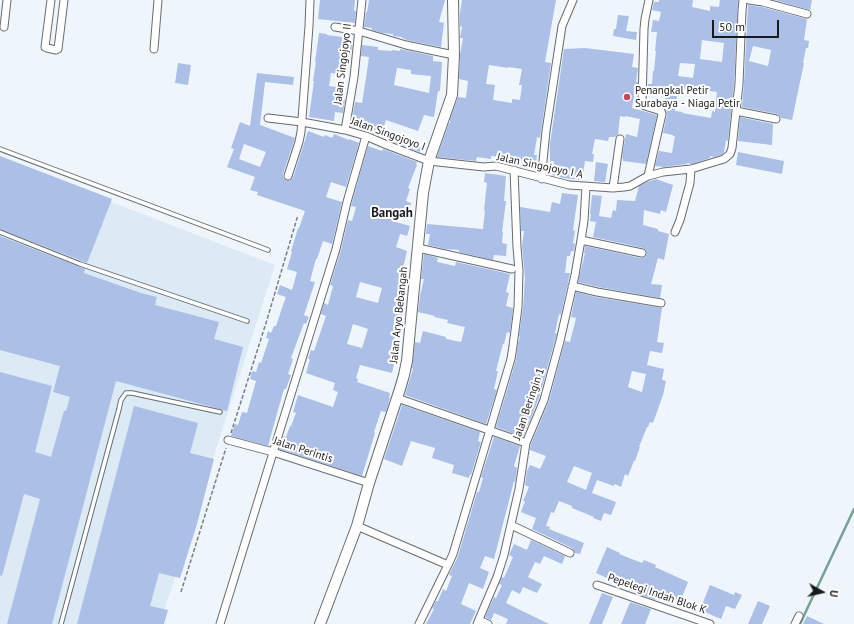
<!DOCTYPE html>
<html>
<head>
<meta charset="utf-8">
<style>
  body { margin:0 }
  #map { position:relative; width:854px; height:624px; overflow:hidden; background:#eef6fb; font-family:"PT Sans",sans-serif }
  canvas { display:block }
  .north { position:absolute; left:802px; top:572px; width:40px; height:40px; -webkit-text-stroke:3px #fff; paint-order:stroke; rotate:98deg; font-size:11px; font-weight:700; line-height:16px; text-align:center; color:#181b1d }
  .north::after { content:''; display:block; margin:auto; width:14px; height:18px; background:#181b1d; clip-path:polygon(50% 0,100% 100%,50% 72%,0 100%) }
  .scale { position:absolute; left:712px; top:20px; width:67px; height:18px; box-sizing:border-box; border:2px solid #181b1d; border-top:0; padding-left:5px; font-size:12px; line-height:14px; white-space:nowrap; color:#181b1d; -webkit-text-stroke:3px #fff; paint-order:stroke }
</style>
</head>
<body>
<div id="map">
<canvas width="854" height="624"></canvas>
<div class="north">U</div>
<div class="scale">50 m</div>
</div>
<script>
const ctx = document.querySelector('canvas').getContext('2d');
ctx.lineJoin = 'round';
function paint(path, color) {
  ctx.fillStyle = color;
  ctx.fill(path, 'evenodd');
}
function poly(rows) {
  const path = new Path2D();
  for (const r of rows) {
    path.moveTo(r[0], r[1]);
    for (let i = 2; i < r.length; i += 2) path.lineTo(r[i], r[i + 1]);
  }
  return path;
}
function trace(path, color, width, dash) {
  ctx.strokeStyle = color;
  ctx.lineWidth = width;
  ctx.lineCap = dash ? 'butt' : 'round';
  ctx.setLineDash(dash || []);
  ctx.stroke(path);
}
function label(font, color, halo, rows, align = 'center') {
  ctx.font = font + ' "PT Sans",sans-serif';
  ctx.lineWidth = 4;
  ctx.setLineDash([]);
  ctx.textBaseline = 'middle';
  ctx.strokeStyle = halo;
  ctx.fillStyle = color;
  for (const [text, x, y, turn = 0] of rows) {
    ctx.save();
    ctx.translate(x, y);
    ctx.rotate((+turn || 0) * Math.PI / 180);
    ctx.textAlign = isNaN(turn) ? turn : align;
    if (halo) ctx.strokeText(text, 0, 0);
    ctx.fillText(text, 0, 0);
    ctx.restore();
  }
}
const built = poly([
  [0,159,275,265,160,624,0,624]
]);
const stream = poly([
  [800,624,854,509]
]);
const building = poly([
  [320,0,355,0,354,11,356,11,355,23,318,19],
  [369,0,445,0,439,22,444,23,441,47,407,40,402,38,402,37,393,36,393,34,382,33,372,30,372,28,364,27,366,12,367,12],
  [462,0,556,0,545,62,551,63,540,138,537,137,534,155,537,155,536,163,511,160,512,158,491,156,491,159,477,157,476,161,437,157,449,123,450,123,450,119,458,97,466,98,468,81,459,79,460,55,463,38,460,38,462,27,460,26,460,13],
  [489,65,508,68,508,67,522,69,519,85,522,85,520,100,512,99,512,103,493,100,495,85,486,84],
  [659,0,693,0,692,7,710,11,710,6,719,7,720,0,738,0,734,84,728,141,726,140,724,152,722,155,714,157,710,156,710,158,692,164,687,163,687,164,664,167,655,166,659,151,672,153,675,136,673,136,673,135,663,133,667,115,666,109,664,107,666,96,647,93,648,84,652,84,653,71,654,71,656,51,655,51,657,32,651,32,653,20,659,21,661,12,652,10,654,2,659,2],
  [702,40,724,43,722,62,700,59],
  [680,63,695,64,693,78,678,76],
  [678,88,696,90,696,89,717,92,715,112,712,111,711,118,682,113,683,112,675,111],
  [775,0,812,0,810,10],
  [748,5,762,7,807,19,804,40,809,41,808,48,806,48,803,63,804,63,792,120,781,118,780,116,777,114,742,107,744,84],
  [753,46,771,50,768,66,749,61],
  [618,15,629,16,626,31,637,32,636,40,613,36,614,29,616,29],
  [319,33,327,34,327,35,349,38,349,44,352,44,351,55,344,54,343,65,339,65,338,74,331,73,329,86,342,88,340,99,345,100,343,113,335,112,334,121,309,117,314,81,313,81,316,62,315,62],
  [362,45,378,47,378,50,392,51,392,50,400,51,400,49,433,56,433,61,442,62,440,91,438,91,434,117,424,115,418,131,386,120,382,132,360,128,360,125,351,123,355,102,362,103,366,78,369,57,361,56],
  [397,68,411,70,411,74,431,76,429,93,394,85],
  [585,48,634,54,632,67,638,68,636,82,638,82,637,92,635,91,632,108,657,115,646,164,623,161,623,158,622,158,626,134,637,137,640,119,625,116,625,117,620,116,618,135,615,137,609,137,608,141,595,139,592,154,594,154,593,162,585,161,582,180,563,178,552,175,554,161,550,161,550,144,564,49],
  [178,63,191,65,188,85,175,83],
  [257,73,294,77,293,85,265,82,260,125,295,138,283,174,283,177,285,180,289,181,293,178,308,131,324,137,325,135,332,138,334,134,349,140,349,139,359,143,346,187,331,182,326,197,342,202,332,244,323,241,317,259,316,259,310,281,315,282,304,315,309,317,306,324,304,323,291,358,293,359,288,374,291,375,286,389,284,389,278,410,268,446,231,436,235,424,238,425,242,412,247,413,256,381,250,379,252,371,256,372,259,362,261,363,269,339,266,338,268,331,271,333,274,326,276,326,283,305,286,297,277,294,280,285,292,290,297,272,287,269,292,252,291,251,295,238,298,228,299,228,305,211,257,195,258,192,250,190,255,177,227,167,234,149,231,148,240,122,250,126],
  [244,144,266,152,260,167,239,159],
  [740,117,773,124,772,145,738,141],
  [387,135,422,147,420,152,386,139],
  [368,146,382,151,383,149,417,162,416,164,417,165,408,188,410,189,406,201,411,203,409,211,400,209,396,222,410,226,407,236,400,234,396,247,407,251,403,268,405,268,403,275,405,275,398,302,402,303,399,311,403,312,398,328,389,354,396,356,392,373,360,365,356,378,358,379,357,382,390,393,389,397,390,397,386,412,381,411,374,432,375,433,362,476,279,449,284,436,286,437,290,426,291,426,296,413,293,412,298,395,333,407,338,392,333,390,335,383,306,373,310,359,308,359,311,350,314,351,326,316,321,314,324,303,328,305,333,286,330,285,341,250,348,220,352,221,356,207,351,206],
  [360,282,382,288,378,303,356,297],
  [353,324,368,329,362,348,347,344],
  [738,152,784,161,782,174,736,165],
  [0,156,112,199,87,263,0,229],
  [596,162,608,164,605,182,594,181],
  [485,173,506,176,504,201,506,201,502,232,503,232,502,243,507,244,506,256,494,255,493,260,459,252,459,250,445,249,428,245,430,234,426,234,427,224,483,229,485,210,484,210,487,183,484,182],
  [656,179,673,185,666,212,661,210,660,214,644,210,643,225,658,229,658,231,669,234,664,260,658,258,651,284,662,285,660,298,598,287,578,282,585,253,584,253,585,246,641,258,645,257,647,254,646,250,643,248,593,237,596,222,590,221,591,214,590,214,592,195,602,196,599,216,611,218,613,210,616,211,617,200,635,201,639,186,650,181],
  [562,193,578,195,573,230,575,231,573,243,575,244,574,251,571,251,570,256,567,256,565,273,570,273,561,315,559,314,555,333,557,334,555,340,539,398,523,437,496,427,516,360,518,343,520,337,519,336,523,308,525,278,522,246,524,231,521,231,520,207,550,212,552,202,560,204],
  [0,236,85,269,84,273,141,293,157,297,155,305,219,322,214,339,243,347,227,411,116,381,52,624,7,624,40,499,24,494,2,576,0,575,0,372,52,386,35,452,51,457,64,411,66,411,70,397,53,392,60,366,0,350],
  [424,254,438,258,437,262,455,266,456,262,510,274,506,292,509,293,506,306,513,308,510,333,507,332,504,344,503,344,501,351,496,371,498,371,494,389,497,390,486,424,405,395,413,369,412,368,415,342,420,343,423,331,446,337,446,339,461,342,465,327,447,323,448,320,434,317,435,316,418,312,420,296,424,279,421,279],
  [576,292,596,297,662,308,657,342,664,343,662,353,650,351,647,365,664,369,662,380,666,381,663,395,653,423,650,422,648,427,647,427,639,447,640,447,635,461,634,461,628,476,625,474,621,487,615,484,614,486,597,480,592,493,616,502,611,515,604,513,601,521,593,518,594,517,572,508,572,506,559,501,554,513,551,512,546,526,550,527,549,529,584,543,580,554,575,553,572,548,532,529,536,518,521,512,525,501,523,501,529,487,525,485,527,471,530,465,540,469,546,456,530,450,531,444,549,401,565,341,570,342,576,318,571,317],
  [632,371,646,374,642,392,628,387],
  [574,466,592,473,586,490,567,482],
  [402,405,480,432,478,441,481,442,471,475,470,474,469,478,452,473,454,465,432,458,435,448,411,441,402,466,384,459],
  [134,406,198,423,190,453,214,459,197,524,180,578,159,573,150,606,168,610,164,624,77,624],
  [494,437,520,446,514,466,517,468,515,482,514,481,494,559,485,556,480,568,489,572,483,589,469,583,461,604,476,611,470,624,426,624,434,609,432,608,436,601,438,601,443,589,446,591,452,576,449,575,458,556,477,492,479,492,483,478,481,477],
  [531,540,565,556,562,564,544,556,540,564,535,562,528,577,542,584,537,593,523,587,520,594,512,590,506,603,549,624,506,624,508,619,494,613,491,620,485,617,494,597,496,598,502,585,499,584,502,577,504,578,513,557,509,555,514,544,527,550],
  [607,547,620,553,619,554,642,563,644,560,656,565,655,567,688,582,680,602,661,594,658,599,656,598,655,600,634,592,635,591,631,589,596,573],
  [710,585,734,595,735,592,742,595,735,609,726,606,721,619,700,610],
  [602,593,613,597,602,624,589,624],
  [758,601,770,606,762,624,748,624],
  [630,602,651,609,645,624,621,624],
  [807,616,824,624,803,624]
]);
const path = poly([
  [231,433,266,323,298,215],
  [181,592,226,448]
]);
const lane = poly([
  [0,149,268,250],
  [0,232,80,264,247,321],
  [61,624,119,409,121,400,126,393,132,393,220,412]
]);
const street = poly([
  [51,0,45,47,47,48,56,50,58,49,64,0],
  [749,0,763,2,807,14],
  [4,27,7,0],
  [335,27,359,31,406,45,454,55],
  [154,49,158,0],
  [736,111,776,119],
  [268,118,302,122,345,130,366,136,387,145,429,161,484,167,496,166,569,185,613,188,624,187,630,186,648,176,663,172,691,169,724,159,730,154,732,148,739,84,742,11,743,0],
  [345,130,354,77,362,0],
  [288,176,299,142,301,132,309,26,310,0],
  [648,176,662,114,661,111,645,106,642,103,644,29,645,19,649,0],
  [542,179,543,161,546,131,562,26,573,0],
  [613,188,620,139],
  [675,232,680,220,690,183,691,169],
  [581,240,642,253],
  [418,248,512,269],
  [572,286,597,292,661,303],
  [397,398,526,443],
  [228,440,273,452,369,483],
  [511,525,570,553],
  [357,526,448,565],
  [597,585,710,624],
  [479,620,488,624],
  [220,624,336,249,347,202,366,136],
  [419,624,448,565,453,554,511,359,513,346,518,307,519,271,517,247,514,170],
  [477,624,497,577,504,555,519,489,526,443,544,400,560,341,575,275,581,240,584,221,586,187],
  [795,624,799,616]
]);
const secondary = poly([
  [320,624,357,526,369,483,400,389,404,375,407,361,423,193,429,161,452,95,454,55,453,0]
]);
const markers = [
  [627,97,4,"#d34356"]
];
const streetNames = [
  ["Jalan Singojoyo II",343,64,-83],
  ["Jalan Singojoyo I",388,134,20],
  ["Jalan Singojoyo I A",540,166,12],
  ["Jalan Aryo Bebangah",399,315,-84],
  ["Jalan Beringin 1",529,404,-71],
  ["Jalan Perintis",303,450,18],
  ["Pepelegi Indah Blok K",657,594,19]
];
const poiNames = [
  ["Penangkal Petir",635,91],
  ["Surabaya - Niaga Petir",635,104]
];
const quarterNames = [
  ["Bangah",392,213]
];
paint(built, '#dbeaf4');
trace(stream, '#76a098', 2.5);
paint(building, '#abbfe7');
trace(lane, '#656c70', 5.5);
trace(street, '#656c70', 9);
trace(secondary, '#656c70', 12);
trace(path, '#797e81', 1.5, [4, 2]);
trace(lane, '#fff', 3.5);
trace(street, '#fff', 7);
trace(secondary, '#fff', 10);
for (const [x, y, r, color] of markers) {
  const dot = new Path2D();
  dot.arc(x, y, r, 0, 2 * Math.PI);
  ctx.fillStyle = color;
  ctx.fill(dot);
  trace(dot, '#fff', 1.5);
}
label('11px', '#181b1d', '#fff', streetNames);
label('11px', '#181b1d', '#fff', poiNames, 'left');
label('bold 13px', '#181b1d', '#fff', quarterNames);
</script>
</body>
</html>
